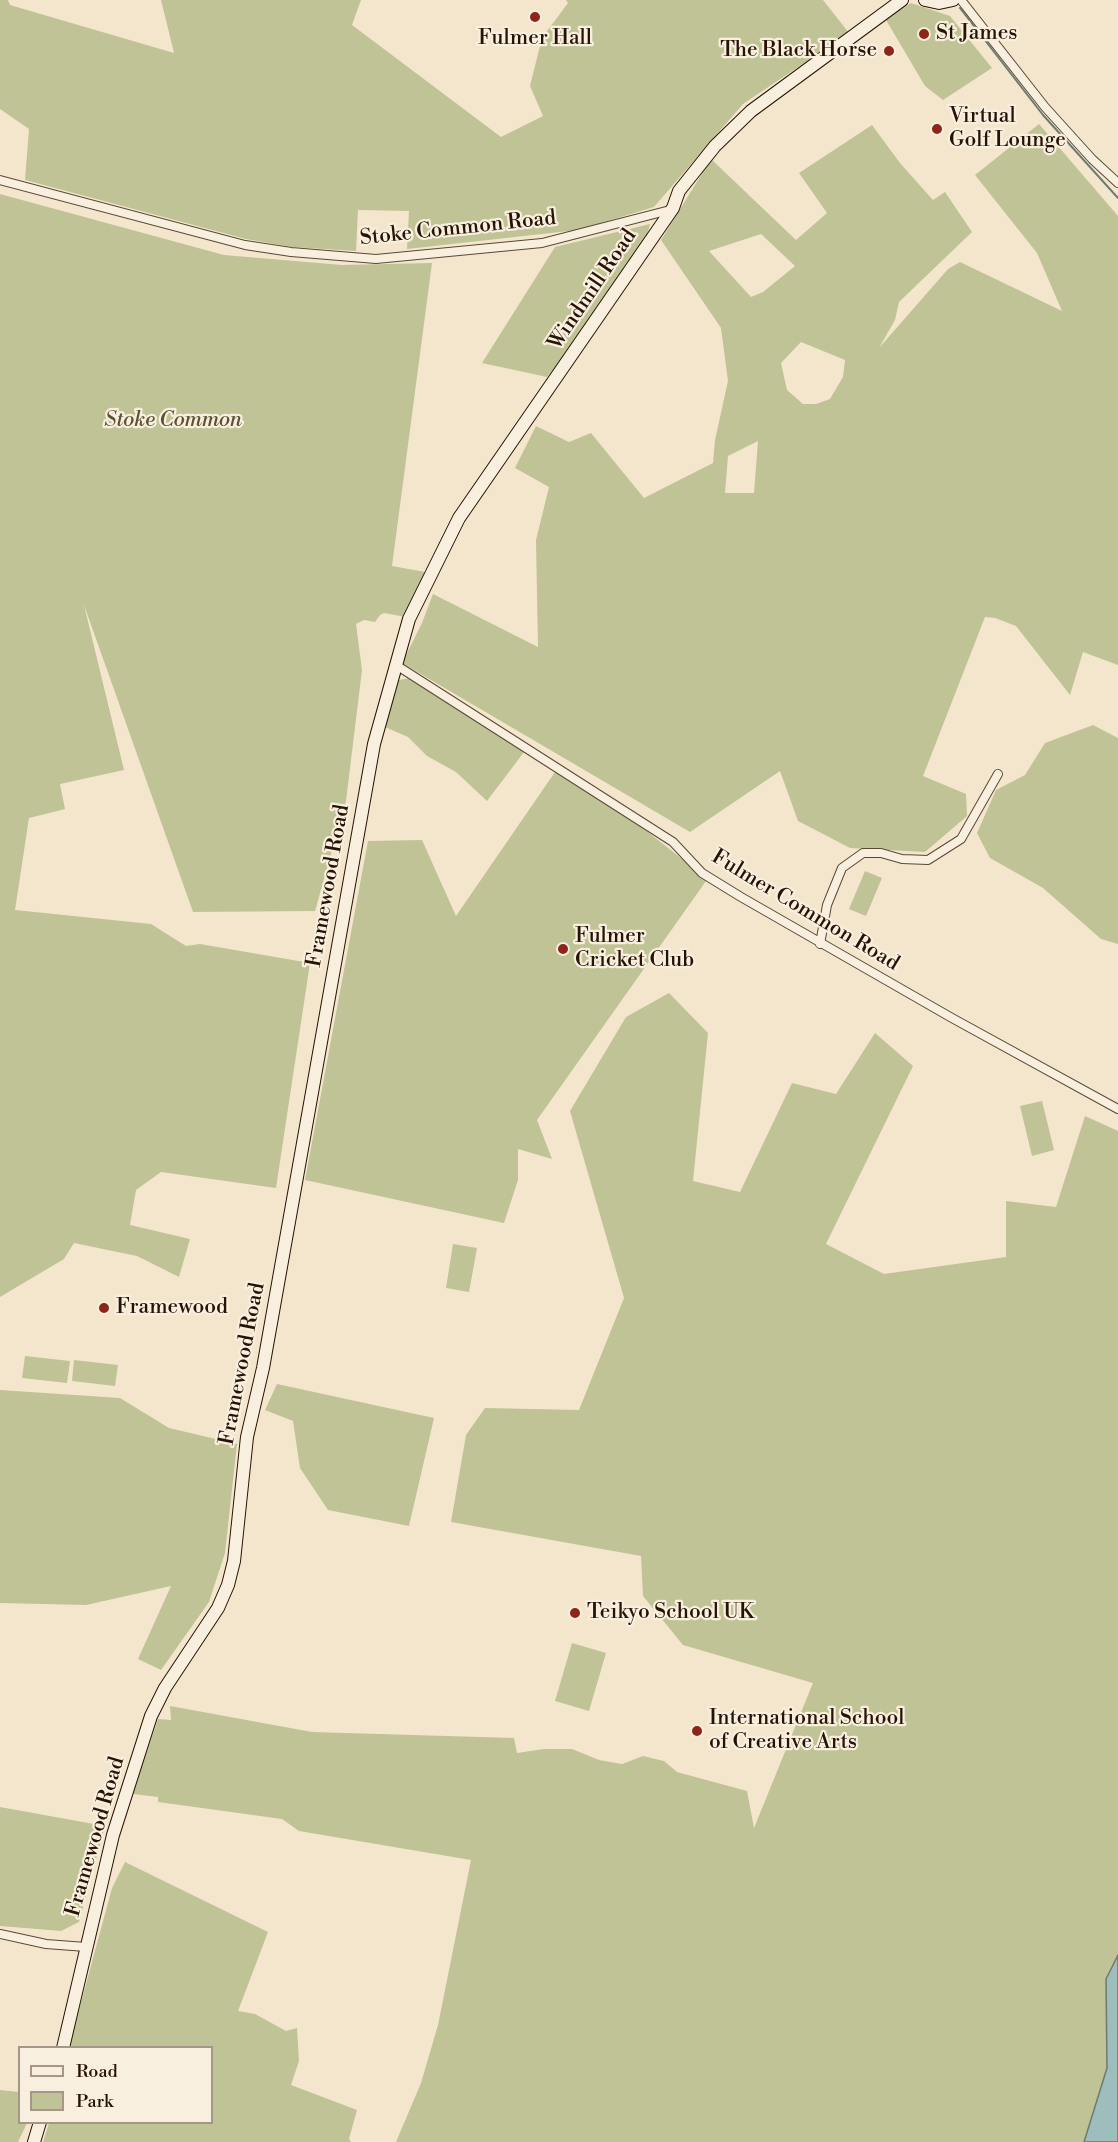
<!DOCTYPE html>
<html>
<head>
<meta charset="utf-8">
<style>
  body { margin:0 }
  #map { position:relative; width:1118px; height:2142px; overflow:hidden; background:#f4e6cd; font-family:"Libre Bodoni",serif }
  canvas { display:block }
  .legend { position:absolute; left:18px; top:2046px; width:195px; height:78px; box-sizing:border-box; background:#f8efde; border:2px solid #a49787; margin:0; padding:8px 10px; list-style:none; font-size:18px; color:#261305 }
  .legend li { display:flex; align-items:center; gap:12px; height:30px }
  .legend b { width:30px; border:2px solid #a49787 }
</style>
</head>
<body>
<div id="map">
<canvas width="1118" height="2142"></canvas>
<ul class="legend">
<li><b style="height:8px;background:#f8efde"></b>Road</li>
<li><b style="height:16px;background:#c0c395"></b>Park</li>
</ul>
</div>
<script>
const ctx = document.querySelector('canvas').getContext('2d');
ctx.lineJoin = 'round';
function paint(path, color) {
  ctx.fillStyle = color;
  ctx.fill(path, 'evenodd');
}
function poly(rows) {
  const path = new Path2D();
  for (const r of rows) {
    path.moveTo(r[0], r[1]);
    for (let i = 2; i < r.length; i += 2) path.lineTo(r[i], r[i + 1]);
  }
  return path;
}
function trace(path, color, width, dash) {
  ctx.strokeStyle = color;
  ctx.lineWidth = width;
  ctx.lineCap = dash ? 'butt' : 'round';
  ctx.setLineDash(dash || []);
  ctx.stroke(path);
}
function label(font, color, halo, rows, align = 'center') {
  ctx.font = font + ' "Libre Bodoni",serif';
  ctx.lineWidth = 4.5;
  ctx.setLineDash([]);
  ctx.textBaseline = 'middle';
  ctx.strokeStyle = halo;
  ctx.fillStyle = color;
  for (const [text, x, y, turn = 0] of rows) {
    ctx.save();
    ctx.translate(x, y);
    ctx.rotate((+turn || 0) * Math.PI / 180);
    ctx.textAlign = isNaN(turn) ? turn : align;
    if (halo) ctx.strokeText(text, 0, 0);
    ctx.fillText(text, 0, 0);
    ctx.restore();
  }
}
const green = poly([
  [0,0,8,0,10,5,174,53,161,0,361,0,352,25,501,137,543,116,530,86,542,38,568,3,566,0,823,0,849,33,743,104,654,207,578,230,407,249,409,211,358,210,356,251,292,247,246,239,25,180,29,129,0,109],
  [911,3,950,16,992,68,943,100,925,86,886,20],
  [1039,124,1118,216,1118,665,1083,652,1070,695,1016,626,995,618,985,617,923,776,966,794,967,816,925,852,850,848,798,821,780,771,690,832,402,663,422,623,433,594,538,647,536,540,549,487,515,468,536,426,569,442,591,433,644,498,713,463,715,440,728,381,721,328,661,240,711,159,796,240,827,213,799,173,872,125,900,163,933,200,945,192,972,232,899,302,895,320,879,348,948,269,960,262,1062,311,1037,253,975,175],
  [761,234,795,266,763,292,751,297,709,251],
  [801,342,845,360,843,377,830,399,816,404,803,404,787,390,781,363],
  [758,441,754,493,725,493,728,456],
  [0,194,224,255,342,265,432,263,392,566,425,572,415,600,406,617,384,613,380,615,375,622,364,620,356,624,362,670,346,801,315,911,193,912,84,605,124,770,60,784,65,809,29,818,15,910,151,924,186,946,200,944,310,963,276,1188,161,1172,136,1190,130,1225,190,1239,179,1277,137,1256,74,1243,64,1259,0,1297],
  [650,224,648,232,602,310,547,377,482,363,555,247],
  [410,678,524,752,487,801,456,772,427,756,408,737,385,727,399,680],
  [1093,725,1118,738,1118,944,1101,939,1043,888,990,858,977,833,996,790,1025,775,1045,743],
  [555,772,644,829,686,862,706,881,537,1120,552,1159,518,1149,518,1180,504,1223,305,1180,368,841,422,840,456,916],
  [865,871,882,878,866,916,849,909],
  [669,993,708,1033,693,1181,740,1192,792,1083,836,1094,875,1033,913,1066,826,1244,884,1274,1006,1257,1006,1201,1056,1207,1085,1116,1118,1131,1118,2142,396,2142,421,2083,438,2025,471,1860,299,1831,282,1819,158,1802,158,1797,133,1794,158,1719,171,1720,170,1706,312,1732,514,1738,517,1753,544,1749,572,1749,599,1760,622,1764,643,1756,664,1761,677,1772,747,1791,754,1828,813,1683,683,1645,643,1596,641,1556,451,1522,466,1435,485,1408,579,1410,624,1298,570,1111,626,1017],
  [1042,1101,1054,1150,1032,1156,1020,1106],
  [453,1244,477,1248,469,1292,446,1288],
  [25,1356,70,1361,67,1383,22,1378],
  [74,1360,118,1365,115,1386,72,1381],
  [277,1384,434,1418,409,1526,328,1510,300,1468,293,1421,265,1410],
  [0,1390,120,1398,169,1428,237,1444,225,1553,209,1602,161,1670,138,1659,171,1586,86,1605,0,1603],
  [572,1643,606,1653,589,1711,555,1701],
  [0,1807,105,1826,79,1922,61,1931,0,1926],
  [125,1862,268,1932,238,2011,255,2014,286,2031,297,2028,299,2061,291,2085,357,2110,349,2139,351,2142,43,2142,49,2123,212,2122,212,2048,69,2047,112,1888],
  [0,2090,19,2092,20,2122,27,2123,18,2142,0,2142]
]);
const water = poly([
  [1118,1955,1118,2142,1084,2142,1107,2068,1106,1979,1118,1955]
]);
const stream = poly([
  [960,8,1043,115,1118,198]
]);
const street = poly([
  [961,0,1045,107,1092,159,1118,183],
  [0,180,245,245,291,252,376,259,542,243,670,210],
  [396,665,673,842,702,873,741,897,952,1018,1118,1109],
  [820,944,827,905,842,868,863,853,881,853,902,859,928,860,961,839,998,774],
  [0,1934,46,1944,86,1947]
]);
const secondary = poly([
  [925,0,939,3,953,0],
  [63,2048,113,1835,151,1716,165,1688,218,1608,228,1585,234,1561,247,1437,263,1368,374,744,409,619,459,518,673,208,679,191,715,146,751,111,902,0],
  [34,2142,40,2122]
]);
const markers = [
  [535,17,6,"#8f2418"],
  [924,34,6,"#8f2418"],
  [889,51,6,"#8f2418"],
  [937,129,6,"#8f2418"],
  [563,949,6,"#8f2418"],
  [104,1308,6,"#8f2418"],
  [575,1613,6,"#8f2418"],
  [697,1731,6,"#8f2418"]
];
const poiNames = [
  ["St James",936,34],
  ["Fulmer Hall",535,39,"center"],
  ["The Black Horse",877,51,"right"],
  ["Virtual",949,117],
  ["Golf Lounge",949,141],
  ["Fulmer",575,937],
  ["Cricket Club",575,961],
  ["Framewood",116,1308],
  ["Teikyo School UK",587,1613],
  ["International School",709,1719],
  ["of Creative Arts",709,1743]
];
const streetNames = [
  ["Stoke Common Road",458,229,-6],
  ["Windmill Road",593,290,-56],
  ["Framewood Road",329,886,-80],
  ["Fulmer Common Road",805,911,31],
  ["Framewood Road",243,1364,-79],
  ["Framewood Road",96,1837,-74]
];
const parkNames = [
  ["Stoke Common",173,421]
];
paint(green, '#c0c395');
paint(water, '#9dbebd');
trace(water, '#6d7a73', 1.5);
trace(stream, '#6d7a73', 2);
trace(street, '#5a4837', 10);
trace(secondary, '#261305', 14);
trace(street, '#f8efde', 8);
trace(secondary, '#f8efde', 12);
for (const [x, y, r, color] of markers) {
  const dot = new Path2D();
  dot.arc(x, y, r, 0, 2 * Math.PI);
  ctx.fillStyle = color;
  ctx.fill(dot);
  trace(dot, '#f8efde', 2);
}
label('21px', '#261305', '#f8efde', poiNames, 'left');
label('21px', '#261305', '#f8efde', streetNames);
label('italic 21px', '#5c5137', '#f8efde', parkNames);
</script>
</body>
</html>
